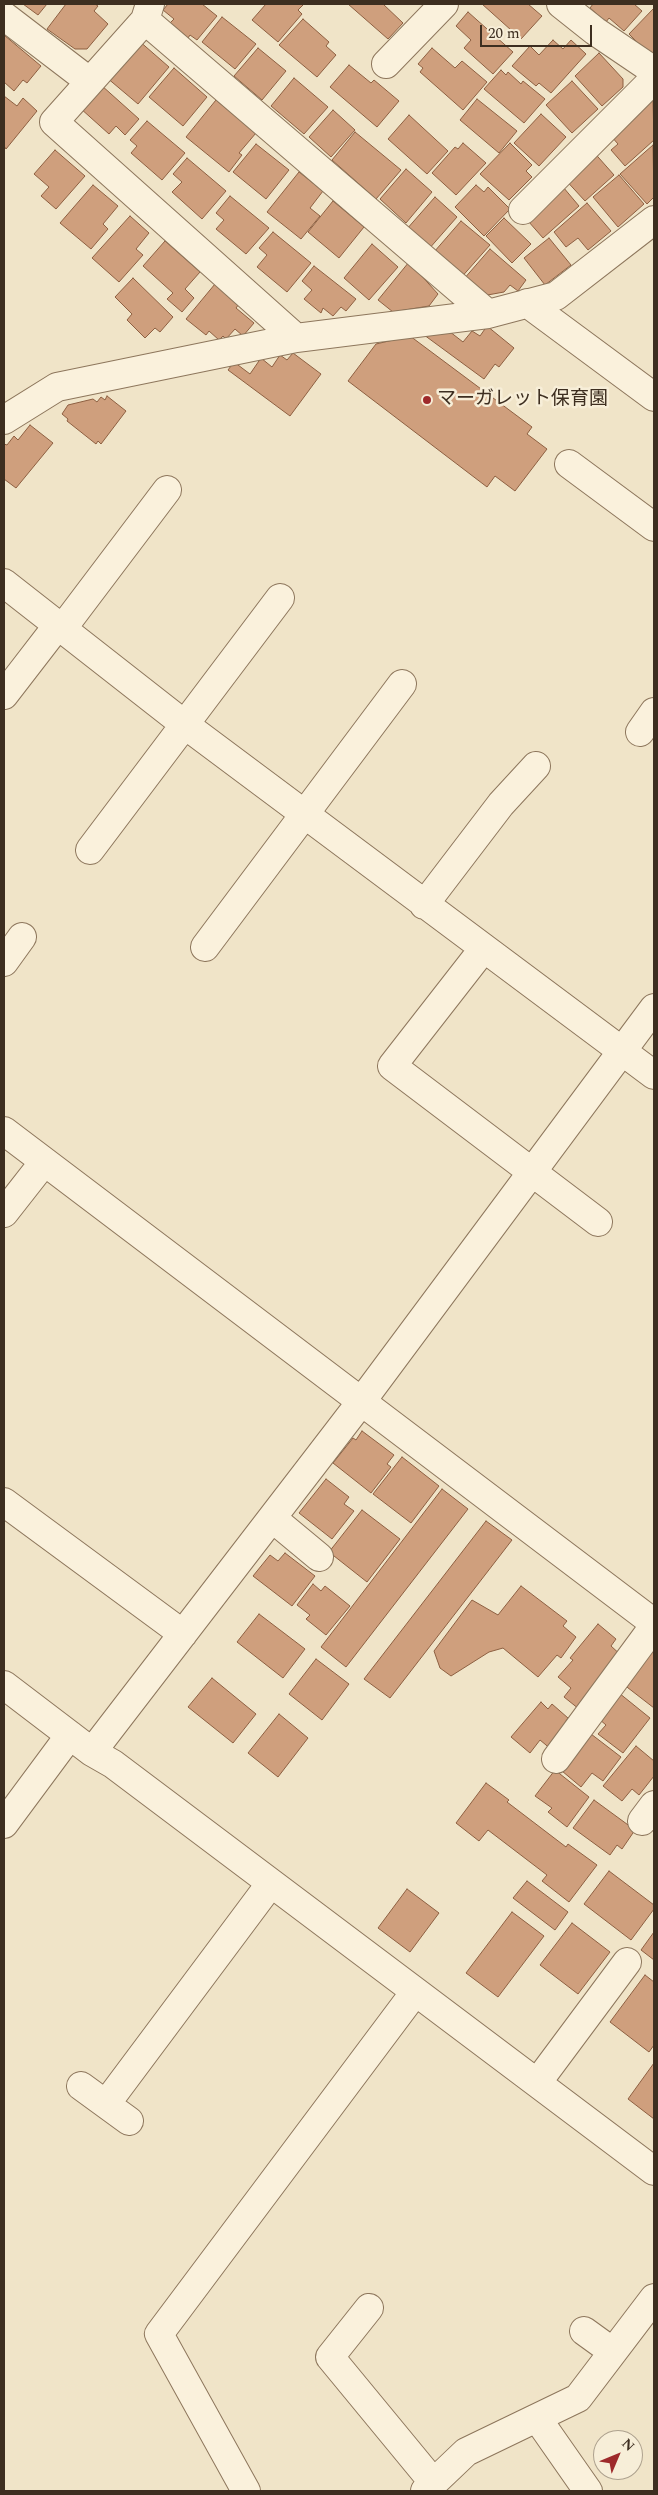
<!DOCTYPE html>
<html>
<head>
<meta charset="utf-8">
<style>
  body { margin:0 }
  #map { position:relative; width:658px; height:2495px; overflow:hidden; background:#f0e4c8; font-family:Spectral,serif }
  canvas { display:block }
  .frame { position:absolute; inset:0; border:5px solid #3d2e20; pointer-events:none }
  .north { position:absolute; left:593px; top:2430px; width:50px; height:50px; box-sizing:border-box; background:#f7eed8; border:1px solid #ada18e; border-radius:50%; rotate:45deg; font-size:14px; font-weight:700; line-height:20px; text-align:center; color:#3d2e20 }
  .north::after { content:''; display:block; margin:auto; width:18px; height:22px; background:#9e2a2b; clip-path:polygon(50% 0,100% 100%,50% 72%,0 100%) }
  .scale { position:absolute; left:480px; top:25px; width:112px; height:22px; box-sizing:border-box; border:2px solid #3d2e20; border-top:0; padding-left:6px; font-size:15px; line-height:18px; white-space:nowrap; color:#3d2e20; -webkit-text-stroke:4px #f7eed8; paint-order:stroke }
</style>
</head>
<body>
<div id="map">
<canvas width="658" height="2495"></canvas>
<div class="frame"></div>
<div class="north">N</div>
<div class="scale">20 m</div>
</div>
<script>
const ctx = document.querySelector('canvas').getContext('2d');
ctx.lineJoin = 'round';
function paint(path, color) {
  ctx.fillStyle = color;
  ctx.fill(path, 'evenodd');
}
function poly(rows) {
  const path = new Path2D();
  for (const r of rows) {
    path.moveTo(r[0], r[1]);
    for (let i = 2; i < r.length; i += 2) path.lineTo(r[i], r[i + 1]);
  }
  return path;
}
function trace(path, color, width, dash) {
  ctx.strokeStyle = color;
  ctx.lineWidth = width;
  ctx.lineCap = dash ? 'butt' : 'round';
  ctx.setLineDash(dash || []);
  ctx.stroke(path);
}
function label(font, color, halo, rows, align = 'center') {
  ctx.font = font + ' Spectral,"Noto Sans JP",serif';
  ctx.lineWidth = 5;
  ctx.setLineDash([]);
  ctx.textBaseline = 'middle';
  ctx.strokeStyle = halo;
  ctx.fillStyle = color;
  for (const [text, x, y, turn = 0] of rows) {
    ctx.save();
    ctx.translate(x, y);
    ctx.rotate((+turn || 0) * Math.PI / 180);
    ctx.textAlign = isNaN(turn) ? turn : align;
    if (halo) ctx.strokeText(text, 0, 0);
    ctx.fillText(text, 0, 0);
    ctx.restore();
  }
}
const building = poly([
  [23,4,47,4,38,15,23,4],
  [66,4,95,4,98,6,94,11,108,24,87,49,75,49,47,29,66,4],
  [168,4,202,4,217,16,197,40,190,35,188,38,170,23,174,19,163,10,168,4],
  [266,4,304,4,298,10,302,14,278,42,252,20,266,4],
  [348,4,383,4,403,23,388,39,348,4],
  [482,4,528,4,542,16,521,39,482,4],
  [593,4,634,4,642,11,624,31,609,18,606,22,590,8,593,4],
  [654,8,654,51,650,55,629,34,654,8],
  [468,12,513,52,493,74,464,48,471,40,456,26,468,12],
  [222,17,256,44,235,69,202,42,222,17],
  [303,19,329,42,326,46,336,55,317,77,279,45,303,19],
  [4,35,41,66,27,83,23,80,14,91,4,82,4,35],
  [138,40,169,67,138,104,106,77,138,40],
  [553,40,563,49,571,40,586,54,551,93,539,83,536,86,512,66,530,46,539,55,553,40],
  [258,48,286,71,262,100,234,76,258,48],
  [432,48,455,68,462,61,487,82,463,110,420,72,423,68,418,64,432,48],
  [599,53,623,79,623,87,602,106,575,76,599,53],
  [349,65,371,83,374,80,399,101,377,127,330,87,349,65],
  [174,68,207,97,183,126,149,97,174,68],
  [501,70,506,75,508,72,521,84,523,81,545,99,524,123,484,89,501,70],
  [294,78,328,107,304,134,271,106,294,78],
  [572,81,598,109,572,133,546,105,572,81],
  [101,85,139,119,125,135,116,126,109,134,80,108,101,85],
  [4,96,17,106,23,98,37,111,6,149,4,146,4,96],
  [477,99,517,131,499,153,460,120,477,99],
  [653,99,654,140,625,166,611,150,618,144,611,136,653,99],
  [216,100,256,133,239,153,242,155,229,172,186,137,216,100],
  [333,110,355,130,331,157,309,137,333,110],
  [541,114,566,137,539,166,514,143,541,114],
  [409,115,448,151,427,174,388,139,409,115],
  [147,121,185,153,162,180,131,153,137,146,130,140,147,121],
  [355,132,401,170,376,199,332,160,355,132],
  [463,143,486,163,456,195,432,173,455,147,458,149,463,143],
  [510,143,532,165,526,171,532,177,509,200,480,174,510,143],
  [256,144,289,170,266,199,233,172,256,144],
  [653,145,654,197,647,204,620,174,653,145],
  [591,149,614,175,585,201,562,176,591,149],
  [55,150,85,176,56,209,41,196,49,187,34,174,55,150],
  [187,158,226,191,202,219,172,192,182,182,173,174,187,158],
  [406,169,432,192,406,223,380,199,406,169],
  [299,172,323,191,310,208,320,216,301,239,267,212,299,172],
  [619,175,644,204,618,227,593,197,619,175],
  [558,181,579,206,543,238,521,213,558,181],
  [93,185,118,206,103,224,108,229,91,249,60,223,93,185],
  [476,185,484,192,488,187,510,209,484,236,455,207,476,185],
  [230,196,269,228,246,254,216,229,224,220,216,213,230,196],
  [435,197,457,217,428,250,406,230,435,197],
  [333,201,364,227,339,258,308,232,333,201],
  [587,203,611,231,588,250,578,238,566,247,554,232,587,203],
  [130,216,149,233,136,249,143,255,119,282,92,258,130,216],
  [504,218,531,244,512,263,486,236,504,218],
  [461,221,490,245,459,280,434,252,461,221],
  [273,232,311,263,287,292,257,267,267,255,259,248,273,232],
  [549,238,571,265,545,285,524,258,549,238],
  [165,241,200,272,185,289,194,298,182,312,167,299,173,293,143,266,165,241],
  [372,244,398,267,369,300,344,278,372,244],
  [490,249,526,280,518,291,510,285,504,292,482,296,463,280,490,249],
  [409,262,438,294,429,306,393,312,378,300,409,262],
  [314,266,356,299,346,311,341,307,333,316,323,308,321,313,304,299,312,290,302,281,314,266],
  [133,278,173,317,160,332,155,328,145,338,127,320,132,314,115,297,133,278],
  [215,284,239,304,236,308,254,323,243,336,235,329,226,339,223,336,219,340,209,331,206,335,186,319,215,284],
  [487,326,514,348,499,367,495,364,484,379,420,332,445,328,463,342,472,331,480,336,487,326],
  [410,336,532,427,527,434,547,449,515,491,495,476,487,487,348,381,376,344,410,336],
  [293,353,321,374,290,416,228,370,234,362,250,374,261,358,272,367,280,355,287,360,293,353],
  [107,396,126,411,101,444,98,441,96,444,67,421,68,419,62,414,68,405,93,399,97,402,101,397,105,400,107,396],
  [30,425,53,443,16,488,4,479,4,444,7,445,14,436,18,440,30,425],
  [362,1431,394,1455,387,1464,391,1467,371,1493,333,1463,353,1438,356,1440,362,1431],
  [402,1457,439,1486,411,1523,373,1494,402,1457],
  [326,1479,349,1497,344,1504,354,1511,332,1539,299,1513,326,1479],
  [442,1489,468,1509,346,1667,321,1647,442,1489],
  [362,1510,400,1539,367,1582,329,1552,362,1510],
  [486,1521,512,1540,390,1698,364,1679,486,1521],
  [285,1553,315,1576,292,1606,253,1576,270,1555,278,1561,285,1553],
  [313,1584,321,1591,325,1586,350,1606,326,1635,306,1619,310,1615,297,1605,313,1584],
  [521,1586,567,1621,563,1626,576,1637,561,1658,557,1655,538,1677,503,1648,489,1652,451,1676,440,1668,434,1651,472,1600,498,1615,521,1586],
  [259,1614,305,1649,283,1678,237,1642,259,1614],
  [598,1624,616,1639,611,1646,623,1657,579,1709,564,1697,571,1688,558,1677,573,1660,570,1658,598,1624],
  [654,1649,654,1708,623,1684,654,1649],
  [316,1659,349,1684,322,1720,289,1694,316,1659],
  [212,1678,256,1714,233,1743,188,1707,212,1678],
  [619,1693,650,1718,623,1753,598,1734,606,1725,599,1719,619,1693],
  [541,1702,548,1709,552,1704,568,1718,566,1721,571,1726,552,1750,540,1740,530,1753,511,1737,541,1702],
  [279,1714,308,1738,278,1777,248,1753,279,1714],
  [591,1734,621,1757,603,1781,592,1773,581,1787,562,1771,591,1734],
  [636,1746,654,1761,654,1776,639,1795,632,1789,622,1801,603,1786,636,1746],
  [555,1770,589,1797,567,1827,548,1812,552,1808,535,1796,555,1770],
  [486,1783,509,1800,507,1802,566,1847,568,1844,597,1865,569,1902,542,1881,547,1875,488,1830,479,1841,456,1823,486,1783],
  [594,1800,635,1830,622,1849,617,1845,610,1855,573,1828,594,1800],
  [609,1871,654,1905,654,1909,631,1940,584,1904,609,1871],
  [527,1881,568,1912,555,1930,513,1898,527,1881],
  [407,1889,439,1913,410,1952,378,1928,407,1889],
  [512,1912,544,1936,498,1997,466,1973,512,1912],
  [572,1923,610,1952,578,1994,540,1965,572,1923],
  [654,1932,654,1960,641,1950,654,1932],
  [645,1975,654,1982,654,2045,649,2052,610,2022,645,1975],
  [654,2063,654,2119,628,2099,654,2063]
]);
const minor = poly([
  [150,4,145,20,54,122,296,338],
  [561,4,595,31,654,71],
  [4,16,89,81],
  [145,20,488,314],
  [386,64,444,4],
  [523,210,654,79],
  [527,303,654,397],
  [4,420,57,387,296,338,488,314,556,296,654,220],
  [569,464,654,527],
  [4,583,184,724,654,1075],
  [62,629,167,490],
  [4,695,58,625],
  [640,732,654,712],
  [90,850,280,598],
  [424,905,501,804,536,766],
  [205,947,402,684],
  [484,948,392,1066,598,1222],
  [4,962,22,937],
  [4,1131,654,1623],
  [4,1213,44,1162],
  [4,1502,183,1634],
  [272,1518,319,1557],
  [4,1685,92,1752,113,1764,654,2171],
  [92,1752,361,1402,654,1008],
  [556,1759,654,1626],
  [642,1821,654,1805],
  [4,1824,70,1735],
  [537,2083,627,1962],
  [81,2086,129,2121],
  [106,2104,271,1883],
  [369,2308,330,2357,433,2482],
  [584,2331,613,2352],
  [537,2418,588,2491],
  [246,2491,159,2334,415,1992],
  [425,2491,466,2452,578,2398,654,2298]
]);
const markers = [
  [427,400,5,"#9e2a2b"]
];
const poiNames = [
  ["マーガレット保育園",437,400]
];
paint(building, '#cf9f7d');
trace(building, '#8d5f41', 1);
trace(minor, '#8d765c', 30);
trace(minor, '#faf1dc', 28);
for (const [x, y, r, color] of markers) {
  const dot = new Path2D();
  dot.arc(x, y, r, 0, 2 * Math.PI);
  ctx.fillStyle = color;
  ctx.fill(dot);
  trace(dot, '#f7eed8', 2);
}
label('19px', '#3d2e20', '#f7eed8', poiNames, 'left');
</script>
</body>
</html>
